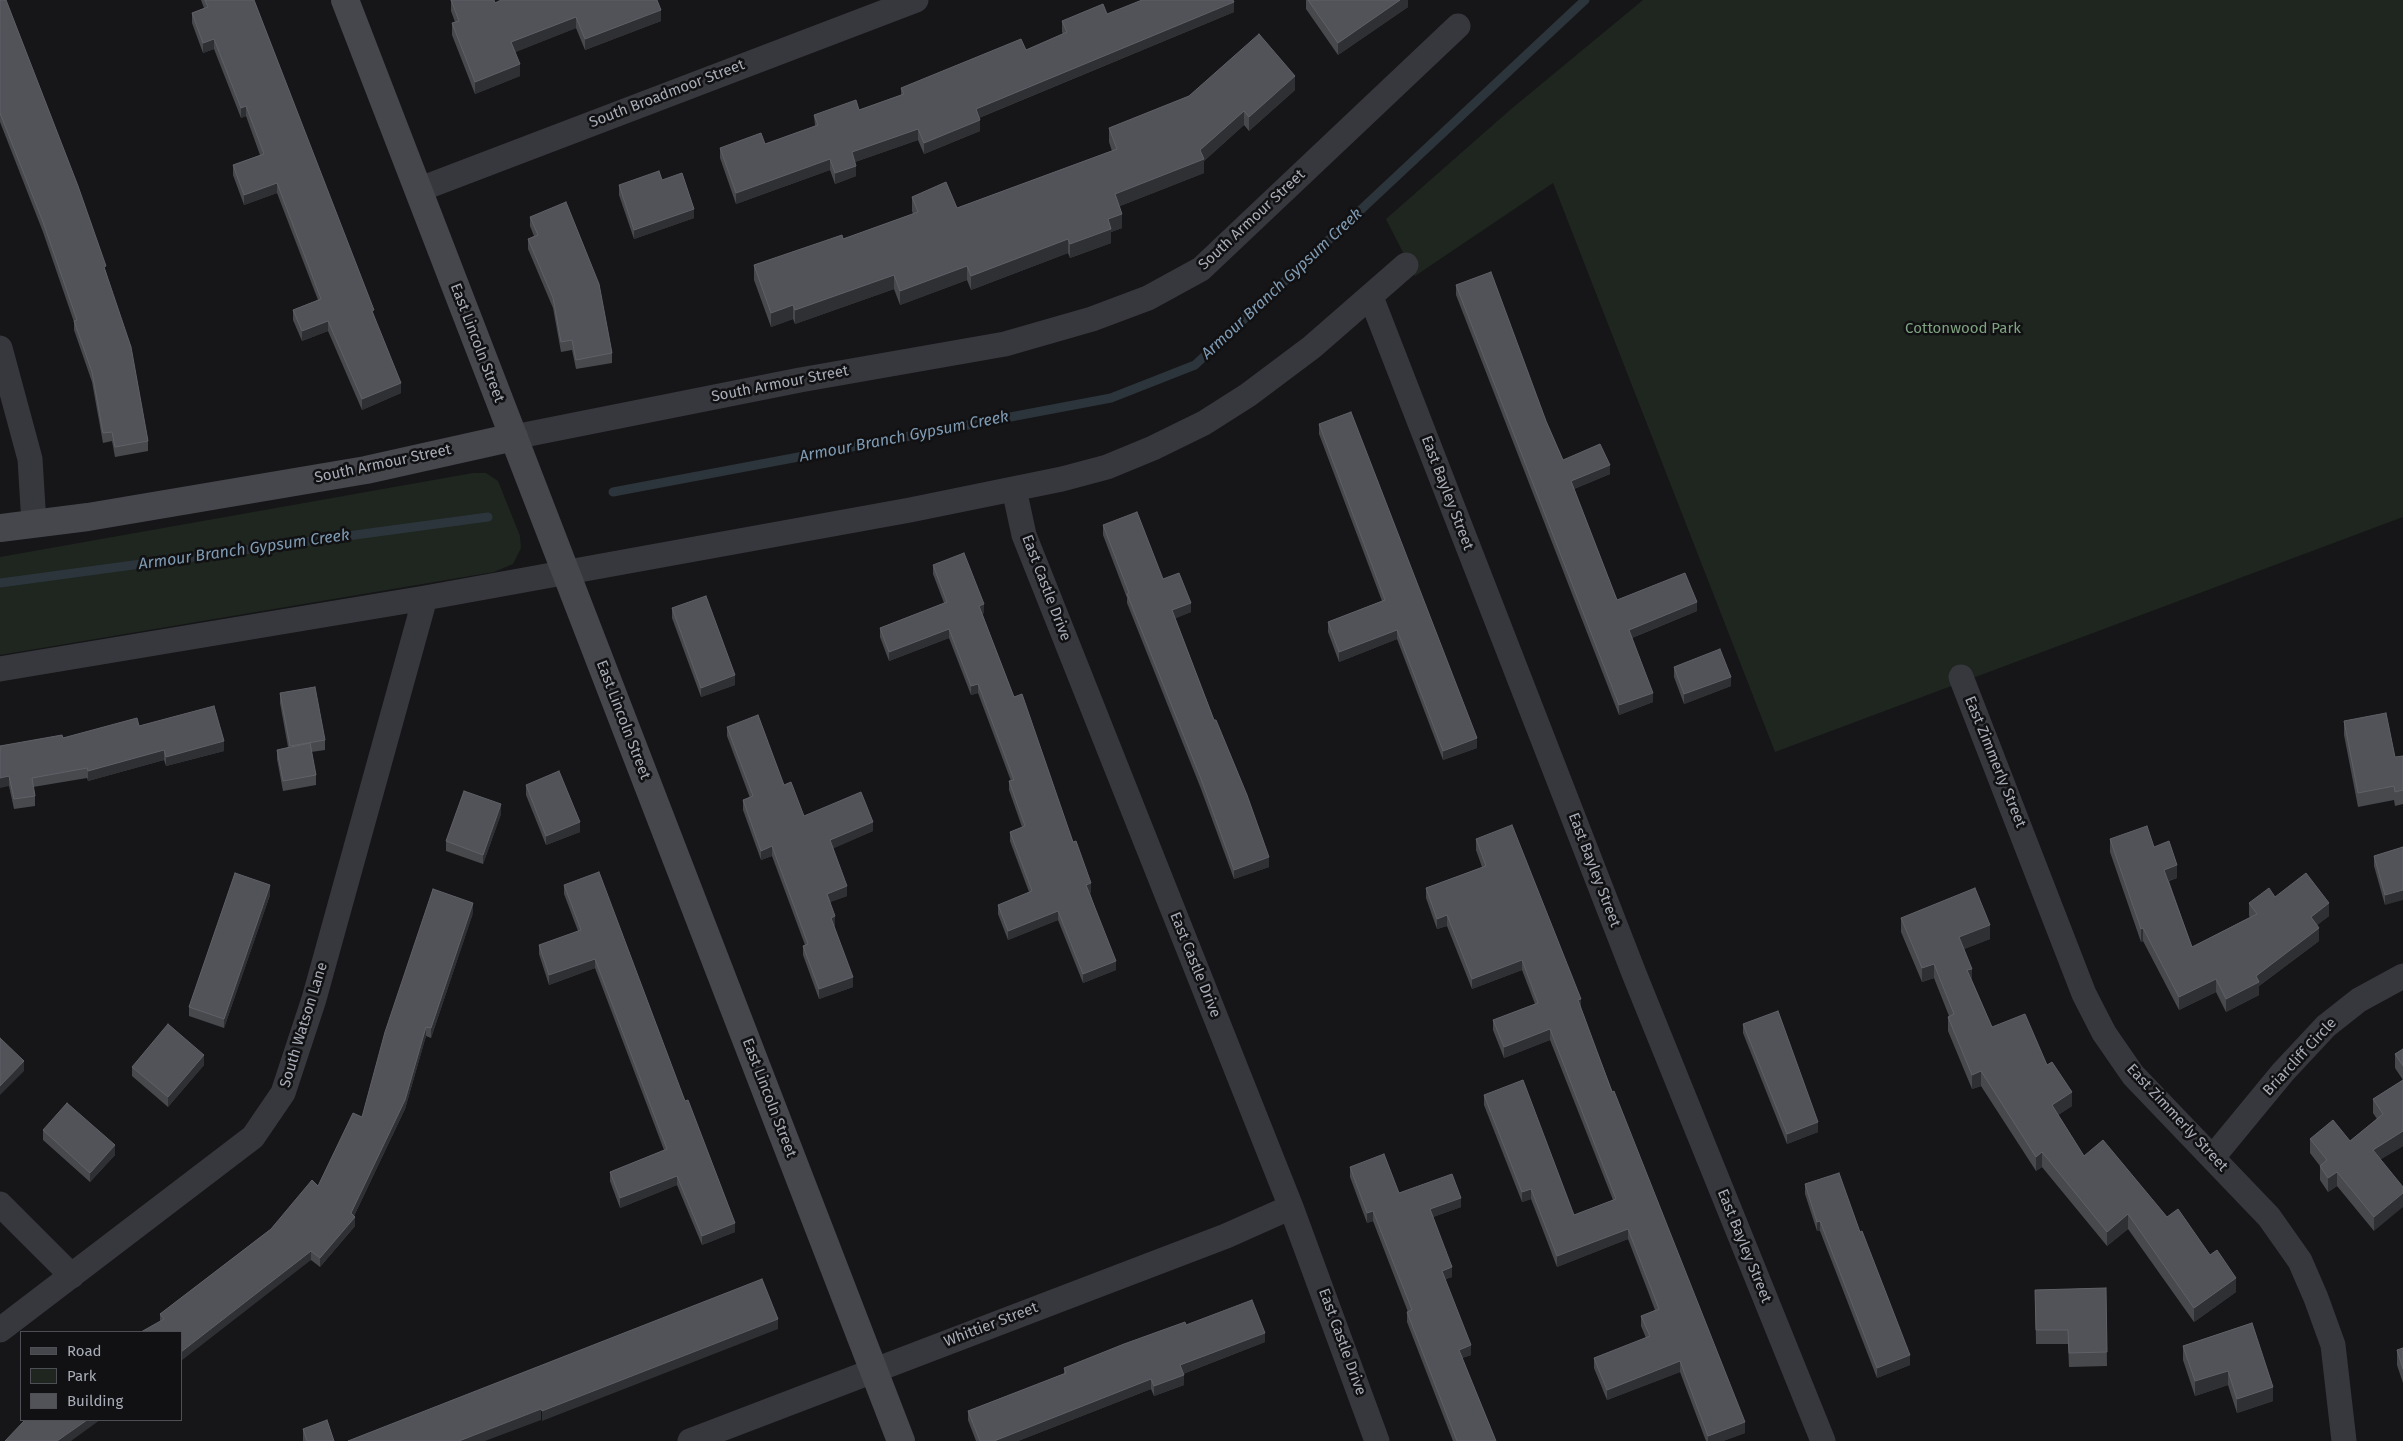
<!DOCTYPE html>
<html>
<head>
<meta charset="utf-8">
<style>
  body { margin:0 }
  #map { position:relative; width:2403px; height:1441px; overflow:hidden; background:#161618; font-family:"Fira Sans",sans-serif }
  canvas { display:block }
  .legend { position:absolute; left:20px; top:1331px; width:162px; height:90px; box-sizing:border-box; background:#111113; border:1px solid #4d4f55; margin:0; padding:6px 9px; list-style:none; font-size:15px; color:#a8adb8 }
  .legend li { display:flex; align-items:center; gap:10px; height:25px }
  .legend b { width:25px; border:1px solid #4d4f55 }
</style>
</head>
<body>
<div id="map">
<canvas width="2403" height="1441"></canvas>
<ul class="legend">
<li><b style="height:6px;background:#45474d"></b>Road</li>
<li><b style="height:14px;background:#1e261f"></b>Park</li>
<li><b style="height:14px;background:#525359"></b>Building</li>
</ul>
</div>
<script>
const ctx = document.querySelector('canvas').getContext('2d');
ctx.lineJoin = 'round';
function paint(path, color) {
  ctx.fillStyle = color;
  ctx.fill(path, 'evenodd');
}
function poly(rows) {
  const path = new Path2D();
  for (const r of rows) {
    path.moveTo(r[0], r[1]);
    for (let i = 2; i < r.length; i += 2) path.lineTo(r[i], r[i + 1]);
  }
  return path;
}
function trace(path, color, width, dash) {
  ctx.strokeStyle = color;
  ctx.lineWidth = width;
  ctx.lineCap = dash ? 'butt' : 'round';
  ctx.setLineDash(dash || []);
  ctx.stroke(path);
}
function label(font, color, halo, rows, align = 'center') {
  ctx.font = font + ' "Fira Sans",sans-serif';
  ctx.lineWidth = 5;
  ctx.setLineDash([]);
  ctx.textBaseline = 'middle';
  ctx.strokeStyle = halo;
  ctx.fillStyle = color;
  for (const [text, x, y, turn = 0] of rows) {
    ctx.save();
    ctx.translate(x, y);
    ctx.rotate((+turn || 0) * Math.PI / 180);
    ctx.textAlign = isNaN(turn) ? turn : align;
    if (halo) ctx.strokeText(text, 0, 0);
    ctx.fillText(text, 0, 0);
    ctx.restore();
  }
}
const green = poly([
  [1643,0,2403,0,2403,517,1775,752,1553,183,1415,276,1386,219,1510,110],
  [473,473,486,473,498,481,520,536,521,548,513,564,494,572,0,655,0,557]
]);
const stream = poly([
  [613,492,1111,398,1195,365,1585,0],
  [0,583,488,517]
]);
const street = poly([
  [418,190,916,0],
  [1371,297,1635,976,1823,1441],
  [0,348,30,459,34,524],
  [514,437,800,380,1005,344,1092,319,1148,298,1201,269,1458,26],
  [1014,489,1024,535,1291,1207,1377,1441],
  [0,669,425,598,910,510,1062,479,1107,467,1153,448,1204,423,1248,395,1312,347,1406,265],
  [1961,677,2084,994,2104,1033,2133,1075,2269,1217,2300,1261,2316,1298,2333,1345,2344,1441],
  [2213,1157,2283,1072,2326,1026,2359,1000,2403,976],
  [0,1204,72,1276],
  [0,1330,253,1137,283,1093,314,999,425,598],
  [690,1441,1226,1236,1291,1207]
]);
const secondary = poly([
  [345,0,901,1441],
  [0,528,88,517,366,470,514,437]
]);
const wall = poly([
  [0,0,106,272,148,441,148,451,115,457,112,441,103,443,92,382,74,330,74,322,43,232,0,122],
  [201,0,254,0,374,316,401,393,362,410,328,331,302,341,293,320,293,310,318,300,277,193,244,205,233,175,233,165,260,155,246,116,241,118,214,49,203,53,192,23,192,13,204,8],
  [451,0,495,3,661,21,585,50,576,28,515,52,520,76,475,94,452,35,452,23,455,22,451,11],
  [1306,0,1408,0,1408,7,1338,55,1306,9],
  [1234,12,979,118,980,131,924,154,918,140,855,162,856,176,835,184,830,170,736,204,720,158,720,148,765,144,815,126,814,115,859,110,901,95,901,88,1026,50,1063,34,1062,32,1062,21,1107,14],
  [1295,90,1249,131,1244,125,1204,161,1204,173,1120,206,1122,228,1111,232,1111,243,1070,258,1068,253,971,290,967,280,900,305,894,289,795,324,793,319,771,327,754,280,754,265,843,239,913,214,912,211,912,197,957,208,1112,151,1109,142,1109,128],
  [662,180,694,218,634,239,619,195,619,185],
  [530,217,612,353,612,363,576,369,572,350,561,352,553,308,528,249,528,239,534,236,530,226],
  [1456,285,1546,421,1563,460,1610,474,1574,489,1617,600,1697,611,1632,638,1653,702,1619,715,1456,295],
  [1319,424,1477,748,1443,760,1397,639,1339,662,1328,632,1328,622,1382,601,1319,434],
  [1103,525,1163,579,1191,612,1175,618,1214,720,1269,867,1234,879,1201,789,1127,603,1127,598,1103,535],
  [933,565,984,613,982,614,1014,697,1073,842,1091,893,1090,893,1116,970,1083,983,1058,920,1008,940,998,914,998,905,1029,892,1010,841,1010,832,1022,827,1009,790,1009,781,1011,781,978,693,971,695,949,638,889,661,880,637,880,628,944,603,933,574],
  [672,608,735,685,701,697,672,618],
  [1674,667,1731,686,1684,704,1674,677],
  [280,693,325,740,325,750,311,752,316,775,316,785,283,791,277,759,277,750,288,747,280,703],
  [2344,721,2395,757,2403,756,2403,804,2395,806,2394,800,2358,807,2344,735],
  [139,726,224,751,166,766,164,760,88,781,87,778,33,787,35,796,35,806,14,809,9,786,0,746,63,738],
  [727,727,784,785,804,816,873,831,833,848,847,896,830,902,835,926,834,926,853,987,819,999,803,955,803,946,805,945,772,856,761,860,743,810,743,800,750,798,727,736],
  [526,785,580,832,546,845,526,795],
  [501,814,483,864,446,851,446,841],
  [1476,839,1581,1010,1745,1433,1723,1441,1706,1441,1680,1372,1607,1400,1594,1368,1594,1358,1646,1338,1641,1326,1641,1316,1655,1310,1628,1239,1557,1267,1531,1199,1522,1202,1484,1105,1484,1095,1574,1215,1613,1200,1550,1040,1504,1058,1493,1030,1493,1020,1535,1004,1522,970,1472,989,1447,926,1437,929,1426,898,1426,888,1482,867,1476,850],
  [2110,839,2154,847,2177,878,2169,881,2192,947,2250,917,2249,916,2249,903,2275,897,2329,916,2317,925,2319,941,2259,986,2259,995,2226,1012,2216,992,2179,1010,2143,941,2141,942,2110,852],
  [2403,847,2385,905,2374,866,2374,856],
  [564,885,735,1232,702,1245,677,1185,620,1208,610,1181,610,1172,664,1150,595,968,549,985,539,954,539,945,578,931,564,894],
  [270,895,224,1028,189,1016,189,1007],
  [473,913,431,1038,426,1036,405,1109,354,1216,355,1226,320,1267,311,1260,160,1321,160,1314,271,1229,318,1186,362,1117],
  [1901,918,1990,939,1964,949,1972,980,1992,1027,2047,1065,2072,1106,2058,1115,2084,1156,2167,1217,2236,1292,2194,1322,2128,1229,2107,1246,2042,1167,2036,1171,1981,1086,1972,1089,1948,1031,1948,1017,1949,1016,1934,978,1922,982,1901,932],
  [1743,1024,1818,1132,1787,1144,1743,1033],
  [2403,1049,2403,1146,2381,1159,2374,1231,2337,1186,2328,1192,2320,1180,2320,1166,2310,1153,2310,1139,2350,1141,2377,1119,2373,1113,2373,1099,2403,1080,2395,1068,2395,1054],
  [204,1065,168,1107,132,1076,132,1067],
  [43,1130,115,1155,90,1182,43,1140],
  [1350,1167,1399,1193,1461,1207,1433,1217,1452,1277,1445,1279,1471,1355,1462,1358,1496,1441,1453,1441,1407,1322,1407,1312,1408,1312,1373,1221,1367,1223,1350,1177],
  [1805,1184,1860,1232,1910,1365,1877,1378,1820,1231,1817,1231,1805,1194],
  [2106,1288,2107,1366,2069,1367,2068,1344,2036,1344,2035,1290],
  [2252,1323,2273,1401,2237,1413,2228,1385,2195,1396,2183,1360,2183,1346],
  [1186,1325,1265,1342,1183,1374,1184,1385,1154,1396,1151,1389,1018,1441,976,1441,968,1420,968,1411,1064,1374,1064,1368],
  [2403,1348,2403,1383,2397,1365,2397,1350],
  [303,1429,334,1441,303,1441]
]);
const shadedWall = poly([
  [1400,0,1408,0,1408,7,1338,55,1338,43],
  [1234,2,1234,12,976,119,976,109],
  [661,10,661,21,585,50,585,39],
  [576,17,576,28,511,54,511,42],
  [214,39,214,49,203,53,203,43],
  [520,64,520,76,475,94,475,82],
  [1295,76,1295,90,1249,131,1249,117],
  [246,106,246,116,241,118,241,108],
  [1244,111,1244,125,1204,161,1204,173,1115,208,1115,194,1200,150],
  [980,120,980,131,924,154,924,143],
  [918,129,918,140,852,163,852,152],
  [830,159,830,170,736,204,736,193],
  [856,166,856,176,835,184,835,173],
  [277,183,277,193,244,205,244,195],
  [694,209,694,218,634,239,634,230],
  [1122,214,1122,228,1111,232,1111,243,1070,258,1070,244,1108,219],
  [1068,239,1068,253,971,290,971,276],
  [967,266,967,280,900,305,900,291],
  [894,275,894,289,795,324,795,310],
  [793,305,793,319,771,327,771,313],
  [328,321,328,331,302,341,302,331],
  [401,383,401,393,362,410,362,399],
  [1610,465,1610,474,1571,490,1571,481],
  [1697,602,1697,611,1629,639,1629,630],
  [1191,603,1191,612,1172,620,1172,610],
  [984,604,984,613,979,615,979,606],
  [949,629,949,638,889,661,889,652],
  [1397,630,1397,639,1339,662,1339,652],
  [735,675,735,685,701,697,701,688],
  [1731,677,1731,686,1684,704,1684,694],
  [978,684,978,693,971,695,971,686],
  [1653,693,1653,702,1619,715,1619,705],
  [1477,738,1477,748,1443,760,1443,751],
  [224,741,224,751,166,766,166,757],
  [164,750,164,760,88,781,88,771],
  [9,776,9,786,0,788,0,778],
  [501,804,501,814,483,864,483,855],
  [580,822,580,832,546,845,546,836],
  [873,822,873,831,830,850,830,840],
  [772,846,772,856,761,860,761,851],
  [1269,857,1269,867,1234,879,1234,870],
  [2177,865,2177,878,2164,882,2164,870],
  [1091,883,1091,893,1086,894,1086,885],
  [270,885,270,895,224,1028,224,1019],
  [847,886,847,896,827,903,827,894],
  [2403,890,2403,900,2385,905,2385,895],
  [473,903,473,913,431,1038,431,1028],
  [2329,903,2329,916,2311,930,2311,917],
  [1058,911,1058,920,1008,940,1008,931],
  [1447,915,1447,926,1437,929,1437,919],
  [835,916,835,926,831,927,831,918],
  [1990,925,1990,939,1959,951,1959,937],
  [2143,928,2143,941,2141,942,2141,929],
  [2319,928,2319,941,2259,986,2259,995,2226,1012,2226,999],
  [595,959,595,968,549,985,549,975],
  [1522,960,1522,970,1472,989,1472,979],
  [1116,961,1116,970,1083,983,1083,974],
  [1934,964,1934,978,1922,982,1922,968],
  [1972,969,1972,983,1967,970],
  [853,977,853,987,819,999,819,989],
  [2216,979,2216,992,2179,1010,2179,997],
  [1581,999,1581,1010,1578,1000],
  [426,1027,426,1036,405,1109,352,1220,355,1217,355,1226,320,1267,320,1258,351,1213],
  [1550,1029,1550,1040,1504,1058,1504,1047],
  [204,1055,204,1065,168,1107,168,1097],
  [24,1061,24,1071,0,1095,0,1086],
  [1981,1071,1981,1086,1972,1089,1972,1075],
  [2072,1092,2072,1106,2052,1119,2052,1105],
  [1818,1122,1818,1132,1787,1144,1787,1134],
  [2403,1131,2403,1146,2373,1164,2373,1150],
  [115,1145,115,1155,90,1182,90,1173],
  [2042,1152,2042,1167,2036,1171,2036,1157],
  [2337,1172,2337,1186,2328,1192,2328,1178],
  [677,1176,677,1185,620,1208,620,1198],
  [1531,1189,1531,1199,1522,1202,1522,1192],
  [2403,1193,2403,1207,2374,1231,2374,1217],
  [1461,1198,1461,1207,1430,1218,1430,1209],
  [1373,1211,1373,1221,1367,1223,1367,1213],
  [2128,1214,2128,1229,2107,1246,2107,1232],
  [1820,1221,1820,1231,1817,1231,1817,1222],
  [735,1223,735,1232,702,1245,702,1236],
  [1628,1229,1628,1239,1557,1267,1557,1256],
  [311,1251,311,1260,181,1361,181,1352],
  [1452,1267,1452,1277,1442,1281,1442,1271],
  [2236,1278,2236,1292,2194,1322,2194,1308],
  [778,1319,778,1329,542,1421,542,1411],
  [1265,1333,1265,1342,1180,1375,1180,1365],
  [1471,1345,1471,1355,1459,1359,1459,1350],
  [1910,1355,1910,1365,1877,1378,1877,1368],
  [1680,1361,1680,1372,1607,1400,1607,1390],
  [2228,1371,2228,1385,2195,1396,2195,1381],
  [1184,1375,1184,1385,1154,1396,1154,1386],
  [1151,1379,1151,1389,1018,1441,994,1441],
  [2273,1387,2273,1401,2237,1413,2237,1399],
  [541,1409,541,1420,485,1441,459,1441],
  [87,1420,100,1420,71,1441,57,1441],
  [1745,1422,1745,1433,1723,1441,1708,1441,1708,1436]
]);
const building = poly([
  [0,0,6,0,78,186,106,266,104,267,131,347,148,441,115,447,112,432,103,433,92,372,74,321,77,320,43,222,0,113,0,0],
  [205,0,254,0,374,310,372,311,401,383,362,399,328,321,302,331,293,310,321,299,277,183,244,195,233,165,264,154,246,106,241,108,214,39,203,43,192,13,208,7,205,0],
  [451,0,494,0,495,3,501,0,657,0,661,10,585,39,576,17,511,42,520,64,475,82,452,23,459,21,451,0],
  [1142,0,1233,0,1234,2,976,109,980,120,924,143,918,129,852,152,856,166,835,173,830,159,736,193,720,148,761,133,765,144,818,125,814,115,856,100,859,110,904,94,901,88,1021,39,1026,50,1067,32,1062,21,1103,4,1107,14,1142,0],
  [1308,0,1400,0,1338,43,1308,0],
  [1259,34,1295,76,1249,117,1244,111,1200,150,1204,159,1115,194,1122,214,1108,219,1111,229,1070,244,1068,239,971,276,967,266,900,291,894,275,795,310,793,305,771,313,754,265,842,235,843,239,918,212,912,197,946,182,957,208,1117,149,1109,128,1189,96,1259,34],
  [659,171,662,180,682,173,694,209,634,230,619,185,659,171],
  [566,202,599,284,612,353,576,360,572,340,561,342,553,298,528,239,538,235,530,217,566,202],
  [1491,272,1546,421,1563,460,1600,444,1610,465,1571,481,1617,600,1685,573,1697,602,1629,630,1653,693,1619,705,1456,285,1491,272],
  [1351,412,1477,738,1443,751,1397,630,1339,652,1328,622,1385,600,1319,424,1351,412],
  [1137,512,1163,579,1179,573,1191,603,1172,610,1214,720,1216,720,1247,795,1269,857,1234,870,1201,779,1127,594,1129,593,1103,525,1137,512],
  [964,553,984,604,979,606,1014,697,1022,694,1073,842,1076,841,1091,883,1086,885,1116,961,1083,974,1058,911,1008,931,998,905,1032,891,1010,832,1025,826,1009,781,1014,780,978,684,971,686,949,629,889,652,880,628,947,602,933,565,964,553],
  [706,596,735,675,701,688,672,608,706,596],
  [1720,649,1731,677,1684,694,1674,667,1720,649],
  [315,687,325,740,290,746,280,693,315,687],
  [214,706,224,741,166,757,164,750,88,771,87,768,32,778,35,796,14,799,9,776,0,778,0,746,62,735,63,738,137,718,139,726,214,706],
  [2386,713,2395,757,2403,756,2403,790,2395,792,2394,786,2358,793,2344,721,2386,713],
  [758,715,784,785,791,782,804,816,861,792,873,822,830,840,847,886,827,894,835,916,831,918,853,977,819,989,803,946,808,944,772,846,761,851,743,800,753,796,727,727,758,715],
  [310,743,316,775,283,781,277,750,310,743],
  [559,771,580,822,546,836,526,785,559,771],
  [464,791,501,804,483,855,446,841,464,791],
  [1512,825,1581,999,1578,1000,1612,1092,1614,1091,1745,1422,1708,1436,1680,1361,1607,1390,1594,1358,1650,1336,1641,1316,1659,1309,1628,1229,1557,1256,1531,1189,1522,1192,1484,1095,1523,1080,1574,1215,1616,1199,1550,1029,1504,1047,1493,1020,1538,1003,1522,960,1472,979,1447,915,1437,919,1426,888,1486,866,1476,839,1512,825],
  [2147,826,2154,847,2169,841,2177,865,2164,870,2192,947,2257,914,2249,903,2269,888,2275,897,2306,873,2329,903,2311,917,2319,928,2256,976,2259,982,2226,999,2216,979,2179,997,2143,928,2141,929,2110,839,2147,826],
  [2403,847,2403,890,2385,895,2374,856,2403,847],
  [599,872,685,1101,688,1100,735,1223,702,1236,677,1176,620,1198,610,1172,667,1149,595,959,549,975,539,945,581,930,564,885,599,872],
  [235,873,270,885,224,1019,189,1007,235,873],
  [1975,888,1990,925,1959,937,1972,969,1967,970,1992,1027,2025,1014,2047,1065,2052,1062,2072,1092,2052,1105,2084,1156,2103,1140,2167,1217,2178,1209,2210,1255,2217,1250,2236,1278,2194,1308,2128,1214,2107,1232,2042,1152,2036,1157,1981,1071,1972,1075,1948,1017,1954,1014,1934,964,1922,968,1901,918,1975,888],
  [433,889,473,903,431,1028,426,1027,405,1100,351,1213,355,1217,320,1258,311,1251,181,1352,181,1332,141,1332,164,1319,160,1314,271,1229,312,1180,318,1186,353,1113,362,1117,385,1032,433,889],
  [1778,1011,1818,1122,1787,1134,1743,1024,1778,1011],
  [168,1024,204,1055,168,1097,132,1067,168,1024],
  [0,1038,24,1061,0,1086,0,1038],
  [2403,1049,2403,1066,2395,1054,2403,1049],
  [2403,1080,2403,1131,2373,1150,2403,1187,2403,1193,2374,1217,2337,1172,2328,1178,2320,1166,2327,1160,2310,1139,2333,1120,2350,1141,2383,1114,2373,1099,2403,1080],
  [67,1103,115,1145,90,1173,43,1130,67,1103],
  [1384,1154,1399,1193,1452,1174,1461,1198,1430,1209,1452,1267,1442,1271,1471,1345,1459,1350,1496,1441,1457,1441,1407,1312,1412,1310,1373,1211,1367,1213,1350,1167,1384,1154],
  [1839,1173,1860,1232,1862,1231,1910,1355,1877,1368,1820,1221,1817,1222,1805,1184,1839,1173],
  [762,1279,778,1319,542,1411,541,1409,459,1441,348,1441,762,1279],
  [2106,1288,2107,1352,2069,1353,2068,1330,2036,1330,2035,1290,2106,1288],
  [1252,1300,1265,1333,1180,1365,1184,1375,1154,1386,1151,1379,994,1441,980,1441,968,1411,1066,1373,1064,1368,1124,1344,1185,1322,1186,1325,1252,1300],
  [2252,1323,2273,1387,2237,1399,2228,1371,2195,1381,2183,1346,2252,1323],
  [2403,1348,2403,1369,2397,1350,2403,1348],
  [25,1420,87,1420,57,1441,5,1441,25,1420],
  [327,1420,334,1441,307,1441,303,1429,327,1420]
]);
const streetNames = [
  ["South Broadmoor Street",667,94,-21],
  ["South Armour Street",1252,220,-43],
  ["East Lincoln Street",477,343,69],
  ["South Armour Street",780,384,-11],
  ["South Armour Street",383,464,-12],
  ["East Bayley Street",1447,493,69],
  ["East Castle Drive",1046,588,69],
  ["East Lincoln Street",623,720,69],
  ["East Zimmerly Street",1995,762,68],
  ["East Bayley Street",1594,870,69],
  ["East Castle Drive",1195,965,68],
  ["South Watson Lane",304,1025,-73],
  ["Briarcliff Circle",2300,1057,-47],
  ["East Lincoln Street",769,1098,69],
  ["East Zimmerly Street",2177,1118,47],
  ["East Bayley Street",1744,1246,68],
  ["Whittier Street",991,1325,-21],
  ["East Castle Drive",1342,1342,70]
];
const parkNames = [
  ["Cottonwood Park",1963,329]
];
const waterNames = [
  ["Armour Branch Gypsum Creek",1282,284,-43],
  ["Armour Branch Gypsum Creek",904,437,-11],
  ["Armour Branch Gypsum Creek",244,550,-8]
];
paint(green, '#1e261f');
trace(stream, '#2c353c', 9);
trace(street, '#37383d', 25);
trace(secondary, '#45474d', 28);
paint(wall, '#47494d');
paint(shadedWall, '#2f3033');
paint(building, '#525359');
trace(building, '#5f6168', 1);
label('15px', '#a8adb8', '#111113', streetNames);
label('15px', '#7fa381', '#111113', parkNames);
label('italic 16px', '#7f9bb3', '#111113', waterNames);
</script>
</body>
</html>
